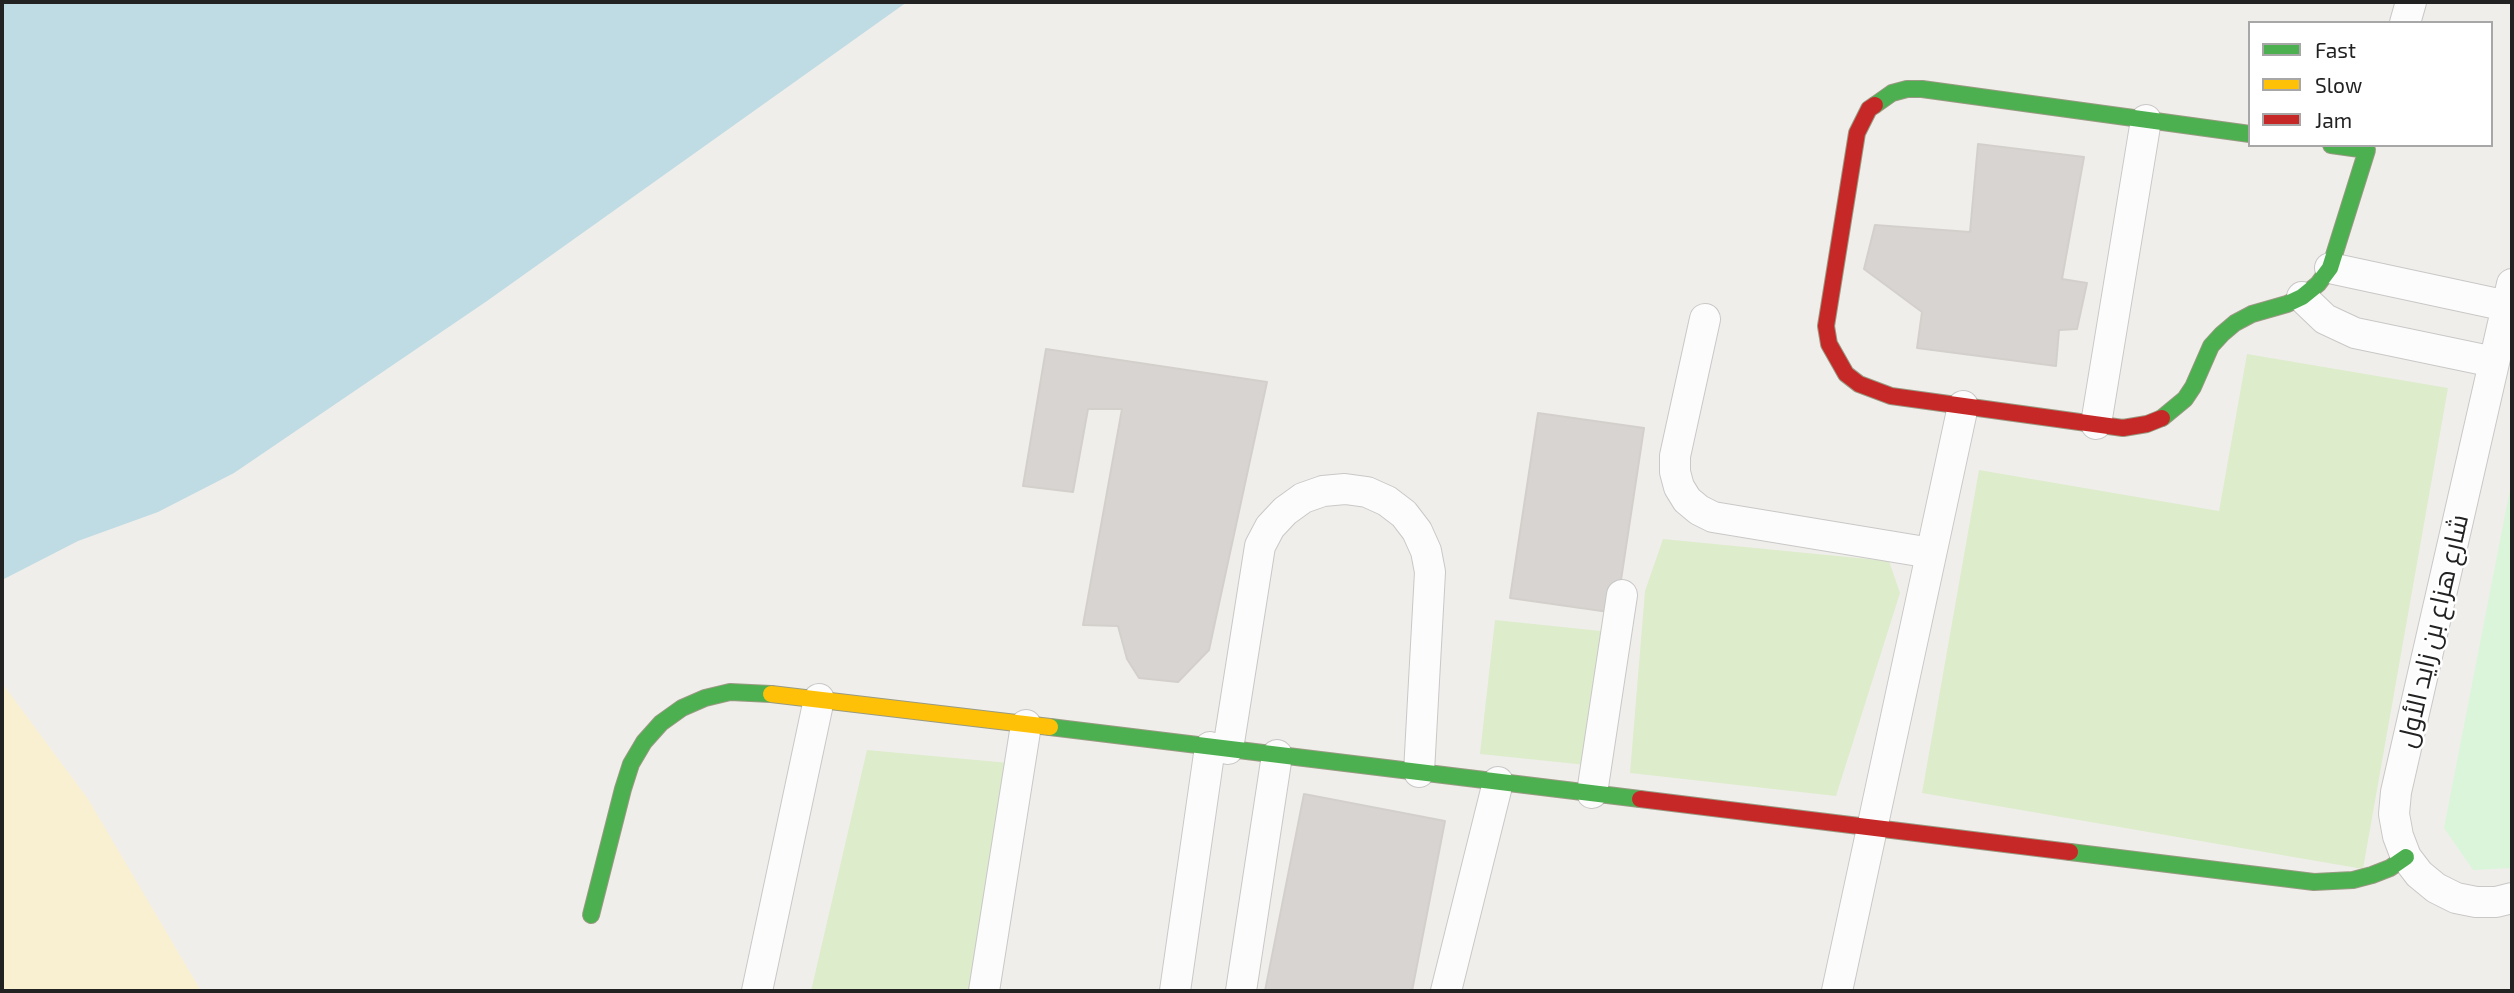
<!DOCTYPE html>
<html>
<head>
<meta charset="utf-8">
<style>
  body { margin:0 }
  #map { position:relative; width:2514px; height:993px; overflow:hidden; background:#f0eeeb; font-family:"Exo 2",sans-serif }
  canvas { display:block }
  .frame { position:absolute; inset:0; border:4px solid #222; pointer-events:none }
  .legend { position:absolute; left:2248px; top:21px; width:245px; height:126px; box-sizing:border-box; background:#fff; border:2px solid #a7a7a7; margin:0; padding:9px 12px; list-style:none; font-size:21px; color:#222 }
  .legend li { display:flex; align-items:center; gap:14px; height:35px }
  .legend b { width:35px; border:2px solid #a7a7a7 }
</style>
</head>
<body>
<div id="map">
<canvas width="2514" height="993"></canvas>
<div class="frame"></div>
<ul class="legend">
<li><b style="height:9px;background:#4caf50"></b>Fast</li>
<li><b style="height:9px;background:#ffc107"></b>Slow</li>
<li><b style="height:9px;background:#c62828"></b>Jam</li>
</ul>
</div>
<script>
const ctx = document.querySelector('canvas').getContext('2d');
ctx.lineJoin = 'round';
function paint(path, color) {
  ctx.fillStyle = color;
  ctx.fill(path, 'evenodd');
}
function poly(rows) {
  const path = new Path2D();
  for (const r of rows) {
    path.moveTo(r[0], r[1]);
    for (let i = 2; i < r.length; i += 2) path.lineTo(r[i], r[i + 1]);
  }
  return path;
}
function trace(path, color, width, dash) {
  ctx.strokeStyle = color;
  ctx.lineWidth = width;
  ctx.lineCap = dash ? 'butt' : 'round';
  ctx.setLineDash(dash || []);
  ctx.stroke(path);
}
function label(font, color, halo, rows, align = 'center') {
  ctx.font = font + ' "Exo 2",Cairo,sans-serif';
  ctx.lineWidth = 5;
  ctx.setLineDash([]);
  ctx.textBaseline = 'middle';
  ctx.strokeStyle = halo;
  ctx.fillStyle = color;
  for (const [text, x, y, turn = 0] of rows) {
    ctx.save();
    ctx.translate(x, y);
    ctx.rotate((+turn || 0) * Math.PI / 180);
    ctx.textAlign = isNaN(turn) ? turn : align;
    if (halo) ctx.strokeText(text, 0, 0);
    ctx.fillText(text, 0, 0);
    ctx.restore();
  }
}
const grass = poly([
  [2247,354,2448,388,2363,869,1922,793,1979,470,2219,511],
  [1663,539,1889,561,1900,593,1836,796,1630,773,1645,591],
  [1495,620,1611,632,1596,766,1480,754],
  [867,750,1009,763,979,991,811,991]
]);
const sand = poly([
  [2,683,88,799,201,991,2,991]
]);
const park = poly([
  [2512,479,2512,868,2473,870,2444,828]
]);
const water = poly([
  [2,2,907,2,487,301,234,473,158,512,78,541,2,580]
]);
const building = poly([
  [1978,144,2084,157,2062,279,2087,283,2077,329,2059,330,2056,366,1917,348,1922,312,1864,269,1875,225,1970,232,1978,144],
  [1046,349,1267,382,1209,650,1178,682,1139,678,1127,659,1118,626,1083,625,1122,409,1088,409,1073,492,1023,486,1046,349],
  [1538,413,1644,428,1616,613,1510,598,1538,413],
  [1304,794,1445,821,1412,991,1265,991,1304,794]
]);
const street = poly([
  [2405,23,2411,2],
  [2330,268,2507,306],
  [2512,284,2396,792,2394,814,2398,836,2406,857,2419,874,2436,888,2456,898,2476,902,2496,902,2512,898],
  [2302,297,2325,319,2355,333,2494,362],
  [1705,319,1675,456,1675,472,1679,487,1687,500,1699,510,1713,517,1931,553],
  [2096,424,2146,120],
  [1228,749,1260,546,1270,527,1285,511,1303,498,1323,491,1345,489,1367,492,1387,501,1404,514,1417,531,1426,551,1430,572,1419,772],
  [1592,793,1622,595],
  [757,991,819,699],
  [984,991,1026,725],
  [1175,991,1210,747],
  [1241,991,1277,755],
  [1446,991,1498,782],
  [1837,991,1963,406]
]);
const fast = poly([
  [1875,105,1892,93,1907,89,1922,89,2250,134],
  [2162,418,2185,399,2193,387,2211,346,2222,334,2235,323,2252,314,2287,304,2302,297,2318,284,2330,268,2367,150,2331,145],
  [1050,727,1640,799],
  [2070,852,2314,882,2353,880,2372,875,2390,868,2406,857],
  [591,915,623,789,631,764,644,742,661,723,682,708,705,698,730,692,771,694]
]);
const slow = poly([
  [771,694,1050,727]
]);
const jam = poly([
  [1875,105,1869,109,1857,133,1826,326,1829,344,1846,374,1859,384,1891,396,2123,428,2147,424,2162,418],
  [1640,799,2070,852]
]);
const streetNames = [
  ["شارع هزاع بن زايد الأول",2433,631,-77]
];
paint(grass, '#ddeccb');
paint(sand, '#f8f0d0');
paint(park, '#daf5da');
paint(water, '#bfdbe3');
paint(building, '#d7d4d2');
trace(building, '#d3d0cc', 2);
trace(street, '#c9c8c7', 32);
trace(fast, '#999a82', 18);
trace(slow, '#999a82', 18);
trace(jam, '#999a82', 18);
trace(street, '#fdfcfc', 30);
trace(fast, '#4caf50', 16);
trace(slow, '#ffc107', 16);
trace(jam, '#c62828', 16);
label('26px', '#222', '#fff', streetNames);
</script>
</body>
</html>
